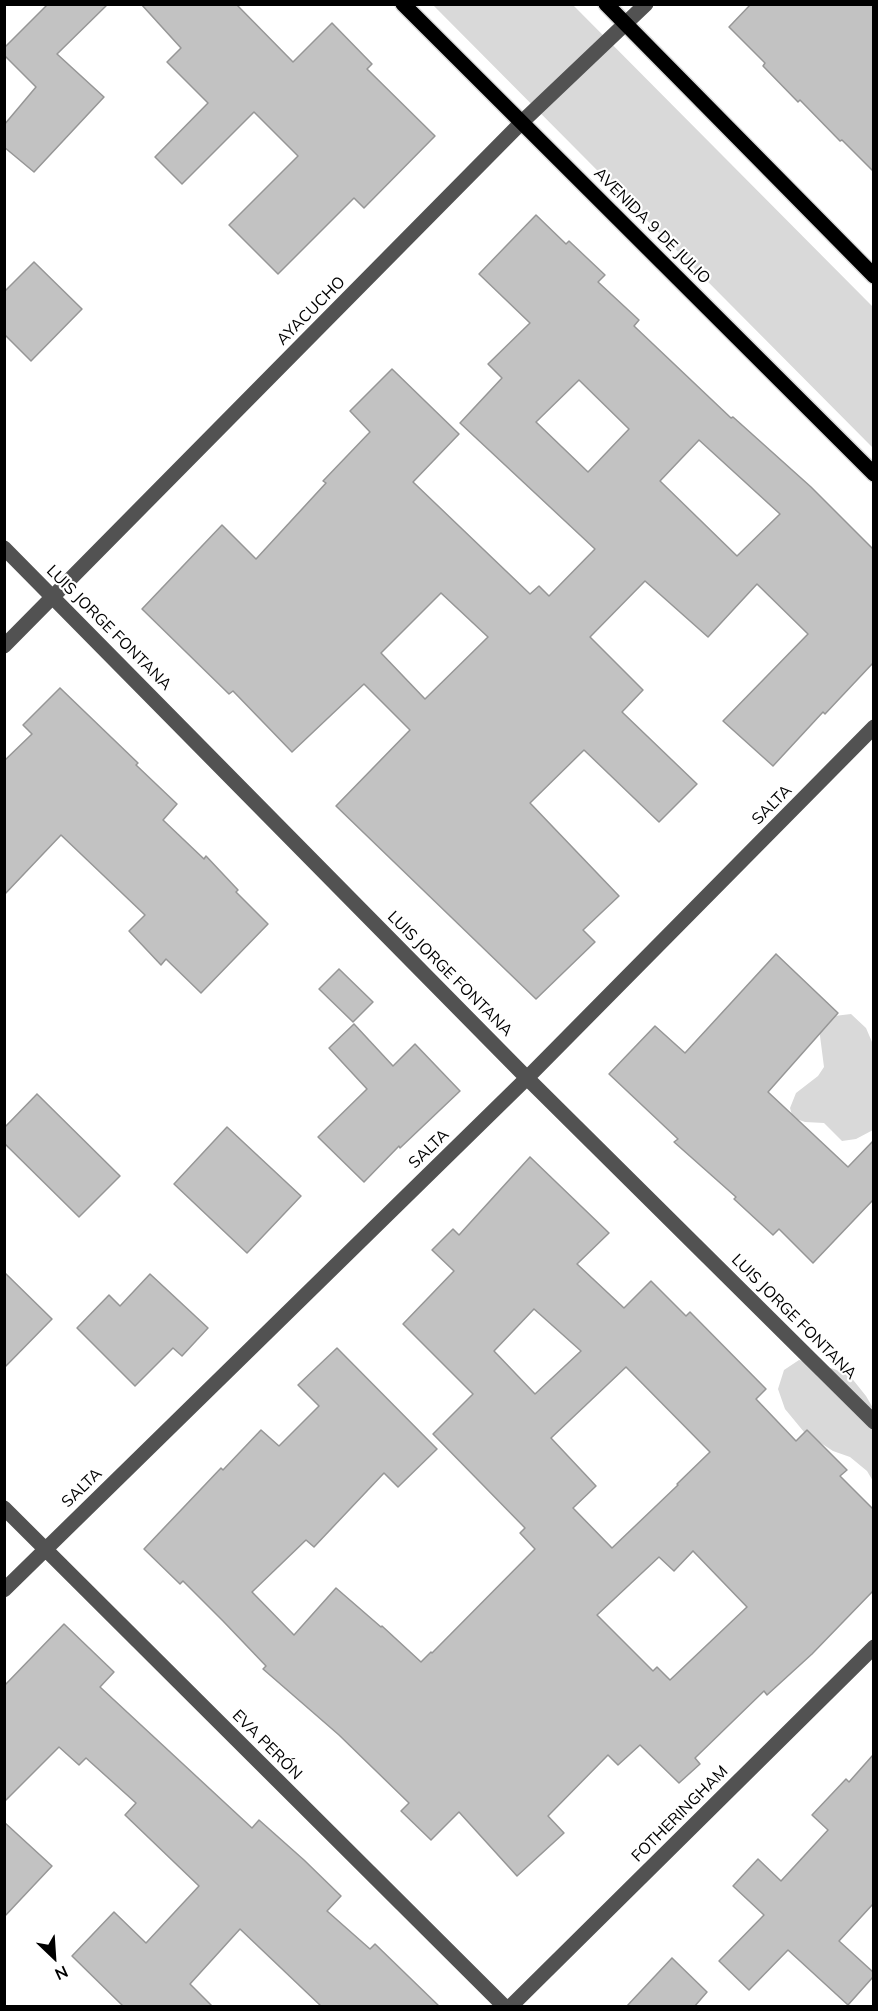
<!DOCTYPE html>
<html>
<head>
<meta charset="utf-8">
<style>
  body { margin:0 }
  #map { position:relative; width:878px; height:2011px; overflow:hidden; background:#fff; font-family:Mulish,sans-serif }
  canvas { display:block }
  .frame { position:absolute; inset:0; border:6px solid #000; pointer-events:none }
  .north { position:absolute; left:24px; top:1927px; width:60px; height:60px; -webkit-text-stroke:4px #fff; paint-order:stroke; rotate:155deg; font-size:16px; font-weight:700; line-height:24px; text-align:center; color:#000 }
  .north::after { content:''; display:block; margin:auto; width:21px; height:27px; background:#000; clip-path:polygon(50% 0,100% 100%,50% 72%,0 100%) }
</style>
</head>
<body>
<div id="map">
<canvas width="878" height="2011"></canvas>
<div class="frame"></div>
<div class="north">N</div>
</div>
<script>
const ctx = document.querySelector('canvas').getContext('2d');
ctx.lineJoin = 'round';
function paint(path, color) {
  ctx.fillStyle = color;
  ctx.fill(path, 'evenodd');
}
function poly(rows) {
  const path = new Path2D();
  for (const r of rows) {
    path.moveTo(r[0], r[1]);
    for (let i = 2; i < r.length; i += 2) path.lineTo(r[i], r[i + 1]);
  }
  return path;
}
function trace(path, color, width, dash) {
  ctx.strokeStyle = color;
  ctx.lineWidth = width;
  ctx.lineCap = dash ? 'butt' : 'round';
  ctx.setLineDash(dash || []);
  ctx.stroke(path);
}
function label(font, color, halo, rows, align = 'center') {
  ctx.font = font + ' Mulish,sans-serif';
  ctx.lineWidth = 4.5;
  ctx.setLineDash([]);
  ctx.textBaseline = 'middle';
  ctx.strokeStyle = halo;
  ctx.fillStyle = color;
  for (const [text, x, y, turn = 0] of rows) {
    ctx.save();
    ctx.translate(x, y);
    ctx.rotate((+turn || 0) * Math.PI / 180);
    ctx.textAlign = isNaN(turn) ? turn : align;
    if (halo) ctx.strokeText(text, 0, 0);
    ctx.fillText(text, 0, 0);
    ctx.restore();
  }
}
const green = poly([
  [433,5,573,5,873,307,873,448],
  [851,1014,866,1028,872,1042,873,1130,856,1139,842,1141,824,1123,805,1122,796,1119,792,1115,790,1108,796,1093,818,1076,824,1067,819,1028,826,1017],
  [799,1360,834,1369,850,1376,866,1396,873,1408,873,1481,867,1471,850,1457,833,1451,804,1432,785,1409,778,1389,784,1370]
]);
const building = poly([
  [48,4,108,4,57,54,104,97,34,172,4,147,4,125,36,87,4,55,4,48,48,4],
  [141,4,236,4,293,62,332,23,372,64,367,69,435,136,364,208,354,198,278,274,229,225,298,156,254,112,182,184,155,157,208,103,167,62,181,48,141,4],
  [751,4,873,4,873,171,842,140,840,141,800,100,798,102,763,66,765,63,729,27,751,4],
  [536,215,566,244,569,241,605,275,598,282,639,320,634,326,731,418,733,417,811,487,873,549,873,663,825,714,823,712,773,766,723,721,808,634,757,584,708,637,645,581,590,637,643,690,622,712,697,784,659,822,584,750,530,803,619,896,583,930,595,942,536,999,336,806,410,730,364,684,292,752,233,691,229,694,142,609,222,525,256,559,326,483,323,481,370,432,350,411,392,369,459,434,413,482,530,594,539,586,549,596,595,549,460,423,502,378,488,364,530,323,479,274,536,215],
  [579,380,629,429,588,472,536,422,579,380],
  [699,440,780,514,737,556,660,481,699,440],
  [441,593,488,637,425,699,381,653,441,593],
  [34,262,82,309,31,361,4,334,4,292,34,262],
  [60,688,138,763,136,765,177,804,163,820,204,859,206,856,238,890,236,892,268,924,201,993,166,959,161,965,129,931,145,915,61,835,4,895,4,761,32,734,23,725,60,688],
  [776,954,838,1013,768,1092,848,1167,873,1141,873,1200,813,1263,779,1229,773,1235,734,1199,736,1197,674,1142,678,1139,609,1074,655,1026,685,1053,776,954],
  [339,969,373,1002,353,1022,319,989,339,969],
  [354,1024,393,1066,415,1044,460,1091,400,1148,399,1146,364,1182,318,1137,367,1089,329,1048,354,1024],
  [37,1094,120,1176,79,1217,4,1143,4,1128,37,1094],
  [227,1127,301,1196,247,1253,174,1184,227,1127],
  [530,1157,609,1233,577,1264,624,1308,651,1281,686,1316,690,1312,766,1389,756,1399,796,1441,807,1430,847,1470,840,1476,873,1509,873,1591,812,1654,767,1695,764,1691,695,1758,700,1764,679,1783,640,1745,618,1765,608,1755,548,1816,564,1833,517,1876,459,1812,431,1840,401,1811,409,1803,339,1735,263,1669,266,1666,223,1621,183,1581,180,1584,144,1549,221,1468,223,1470,261,1430,279,1446,319,1406,298,1385,337,1348,437,1449,398,1487,384,1473,314,1547,306,1540,252,1592,294,1635,336,1588,381,1627,382,1626,421,1662,431,1652,432,1653,535,1549,520,1533,525,1528,433,1434,473,1394,403,1324,454,1271,432,1250,453,1229,459,1235,530,1157],
  [534,1309,581,1351,535,1394,494,1351,534,1309],
  [626,1367,710,1452,677,1484,678,1485,612,1548,573,1508,596,1486,551,1438,626,1367],
  [693,1551,747,1607,670,1680,657,1667,653,1671,597,1615,659,1557,674,1571,693,1551],
  [4,1272,52,1319,4,1368,4,1272],
  [150,1274,208,1328,182,1356,173,1348,135,1386,77,1328,109,1295,120,1306,150,1274],
  [64,1624,114,1672,100,1687,252,1828,259,1820,304,1860,341,1896,327,1911,370,1949,375,1944,440,2007,322,2007,240,1929,190,1984,213,2007,124,2007,72,1956,114,1912,146,1943,199,1886,125,1815,136,1803,86,1758,79,1765,59,1747,4,1802,4,1686,64,1624],
  [873,1755,873,1904,839,1941,873,1972,873,1977,848,2005,788,1950,749,1990,719,1961,764,1915,733,1886,758,1859,781,1881,828,1830,812,1815,846,1779,849,1782,873,1755],
  [4,1822,52,1866,4,1917,4,1822],
  [672,1958,707,1992,694,2007,626,2007,672,1958]
]);
const minor = poly([
  [4,548,527,1078,874,1422],
  [4,646,522,122,646,4],
  [4,1508,504,2006],
  [4,1590,527,1078,874,727],
  [511,2006,874,1647]
]);
const major = poly([
  [403,4,874,474],
  [606,4,874,276]
]);
const streetNames = [
  ["AVENIDA 9 DE JULIO",652,226,45],
  ["AYACUCHO",311,311,-45],
  ["LUIS JORGE FONTANA",109,628,45],
  ["SALTA",772,805,-45],
  ["LUIS JORGE FONTANA",450,974,45],
  ["SALTA",429,1149,-44],
  ["LUIS JORGE FONTANA",794,1317,45],
  ["SALTA",82,1488,-44],
  ["EVA PERÓN",267,1745,45],
  ["FOTHERINGHAM",680,1814,-45]
];
paint(green, '#d9d9d9');
paint(building, '#c2c2c2');
trace(building, '#969696', 1.5);
trace(major, '#dbdbdb', 18);
trace(minor, '#525252', 15);
trace(major, '#000', 15);
label('16px', '#000', '#fff', streetNames);
</script>
</body>
</html>
